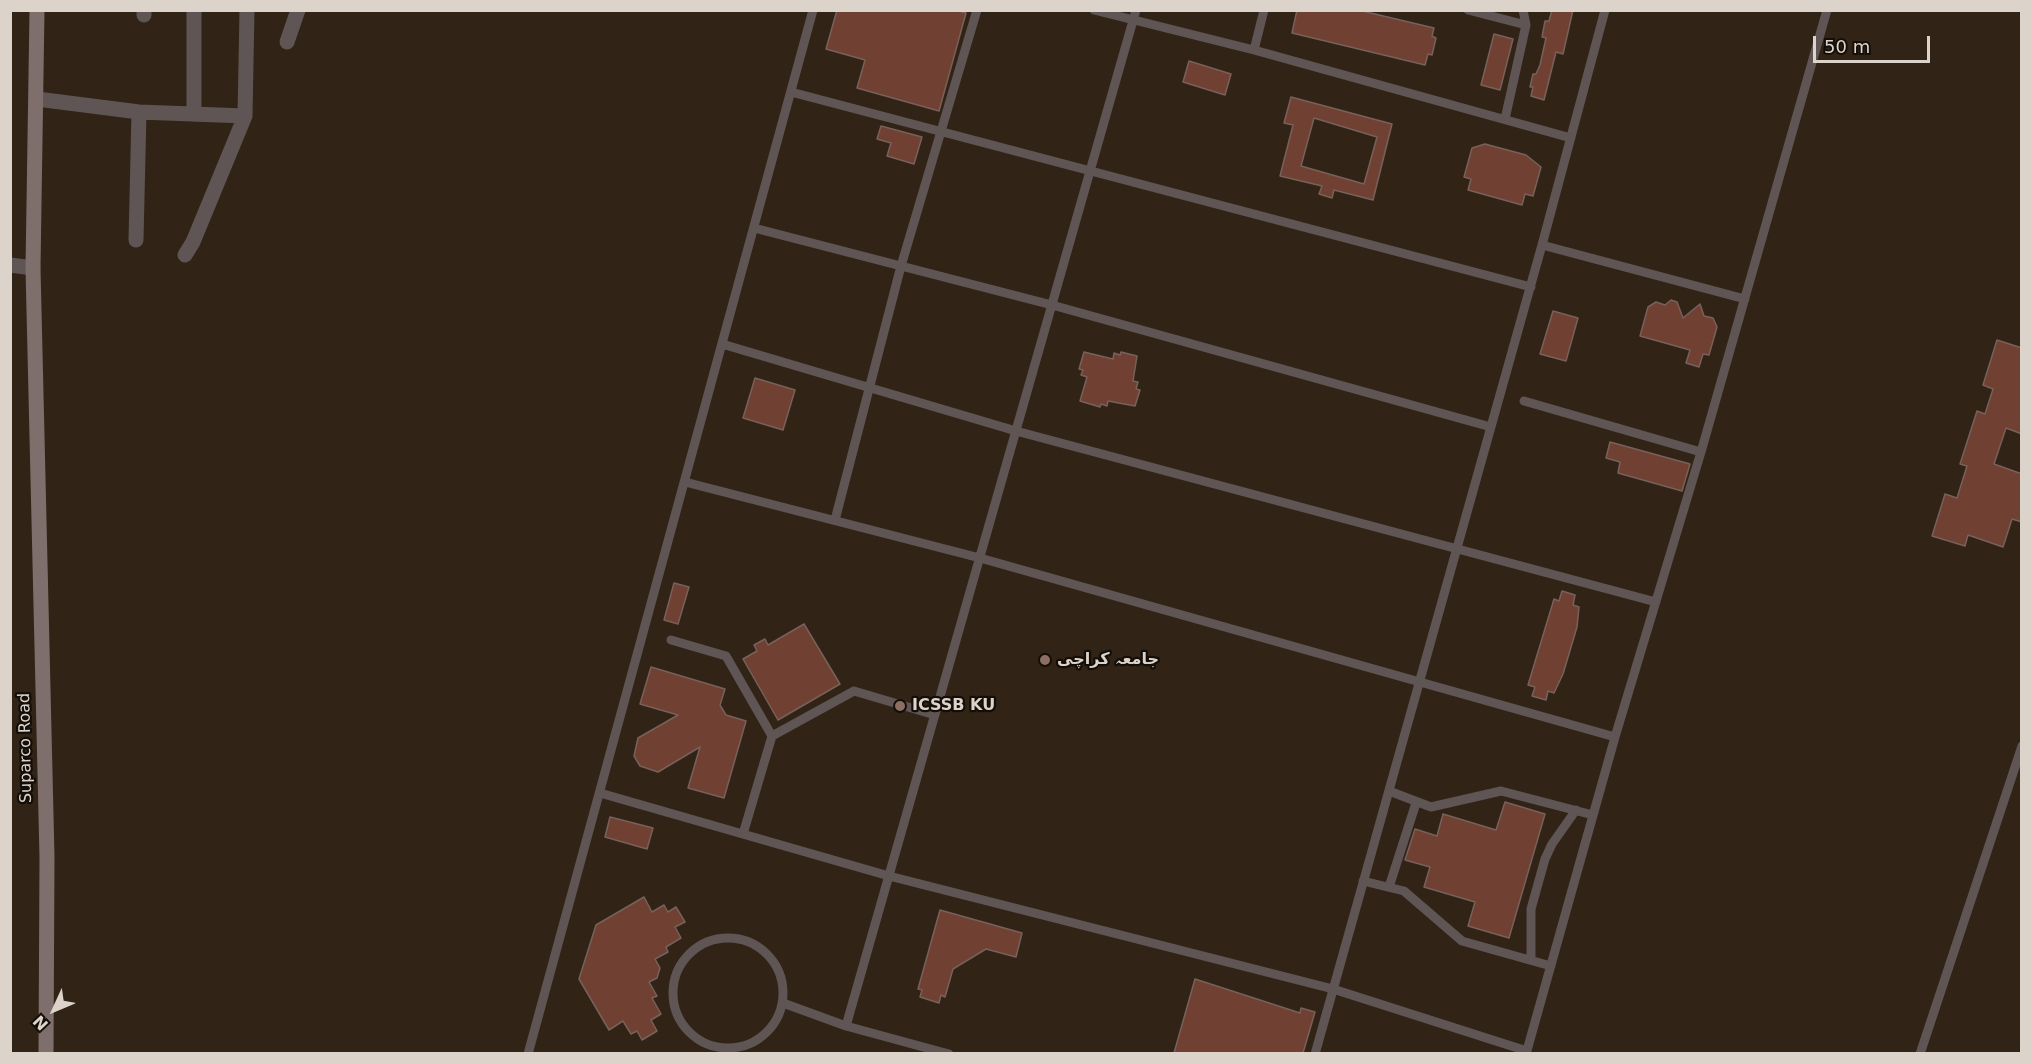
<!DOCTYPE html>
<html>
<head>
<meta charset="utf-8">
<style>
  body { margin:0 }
  #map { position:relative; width:2032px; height:1064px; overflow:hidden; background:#312416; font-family:"DejaVu Sans",sans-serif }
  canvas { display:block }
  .frame { position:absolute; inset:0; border:12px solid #dcd3cb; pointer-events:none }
  .north { position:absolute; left:24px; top:980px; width:60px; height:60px; -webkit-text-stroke:4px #140e08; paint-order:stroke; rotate:226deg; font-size:16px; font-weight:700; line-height:24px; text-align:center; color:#dcd3cb }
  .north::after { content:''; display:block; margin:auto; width:21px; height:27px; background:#dcd3cb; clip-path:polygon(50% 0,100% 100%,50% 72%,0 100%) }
  .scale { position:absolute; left:1813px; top:36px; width:117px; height:27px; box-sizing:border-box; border:3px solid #dcd3cb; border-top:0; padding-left:8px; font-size:18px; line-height:21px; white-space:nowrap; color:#dcd3cb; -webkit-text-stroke:4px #140e08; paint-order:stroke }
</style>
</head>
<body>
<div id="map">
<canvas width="2032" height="1064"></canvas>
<div class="frame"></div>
<div class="north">N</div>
<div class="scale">50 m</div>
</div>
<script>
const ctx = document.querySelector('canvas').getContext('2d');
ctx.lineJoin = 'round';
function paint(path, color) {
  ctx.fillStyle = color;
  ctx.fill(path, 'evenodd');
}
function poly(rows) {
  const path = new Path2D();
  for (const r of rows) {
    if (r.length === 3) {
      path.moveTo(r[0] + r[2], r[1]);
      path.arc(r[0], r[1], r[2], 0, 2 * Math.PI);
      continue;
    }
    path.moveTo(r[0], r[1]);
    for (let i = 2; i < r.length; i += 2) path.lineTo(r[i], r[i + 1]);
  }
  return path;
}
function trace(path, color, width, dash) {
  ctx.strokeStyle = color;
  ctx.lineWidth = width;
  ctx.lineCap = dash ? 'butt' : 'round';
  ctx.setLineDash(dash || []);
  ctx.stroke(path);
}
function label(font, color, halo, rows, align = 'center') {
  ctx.font = font + ' "DejaVu Sans","Noto Naskh Arabic",sans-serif';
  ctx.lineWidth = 4.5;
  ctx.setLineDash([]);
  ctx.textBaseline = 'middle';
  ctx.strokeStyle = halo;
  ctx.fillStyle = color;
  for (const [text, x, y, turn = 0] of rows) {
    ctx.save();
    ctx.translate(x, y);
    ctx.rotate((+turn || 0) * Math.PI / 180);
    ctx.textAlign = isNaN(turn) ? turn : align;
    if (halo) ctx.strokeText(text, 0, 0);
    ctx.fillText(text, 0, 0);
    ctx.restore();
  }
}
const building = poly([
  [837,10,955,10,966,13,939,111,857,88,865,60,826,49,837,10],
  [1297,10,1358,10,1434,28,1432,36,1436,38,1432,55,1428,54,1425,65,1292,33,1297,10],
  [1552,10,1573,10,1563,54,1556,52,1544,100,1531,96,1533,87,1530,87,1533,74,1536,74,1540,65,1546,38,1542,37,1545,21,1549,21,1552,10],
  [1494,34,1513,39,1500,90,1481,85,1494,34],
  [1189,61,1231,74,1225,95,1183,82,1189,61],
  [1291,97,1392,124,1373,200,1334,190,1332,198,1319,194,1322,186,1280,176,1293,125,1284,123,1291,97],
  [1314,118,1377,137,1364,184,1301,166,1314,118],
  [881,126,922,137,914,164,887,156,891,143,877,139,881,126],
  [1485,144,1526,155,1541,167,1533,196,1525,194,1522,205,1468,190,1471,179,1464,177,1472,148,1485,144],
  [1671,300,1677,302,1683,318,1700,304,1704,316,1713,318,1717,327,1709,355,1703,354,1699,367,1686,363,1690,350,1640,336,1648,307,1656,302,1665,305,1671,300],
  [1553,311,1578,318,1566,361,1540,354,1553,311],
  [1997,340,2022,348,2022,434,2006,428,1994,464,2022,474,2022,522,2012,519,2003,547,1968,535,1965,546,1932,536,1945,494,1957,498,1967,466,1960,464,1977,411,1985,414,1993,389,1983,385,1997,340],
  [1084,352,1113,359,1114,353,1120,355,1121,352,1137,356,1133,381,1138,382,1136,389,1140,390,1135,406,1108,401,1107,406,1101,404,1100,407,1080,401,1087,377,1081,375,1083,370,1079,369,1084,352],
  [755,378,795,390,783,430,743,418,755,378],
  [1610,442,1690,464,1682,491,1618,473,1620,462,1606,458,1610,442],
  [674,583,689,587,678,624,664,620,674,583],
  [1562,591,1575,595,1573,605,1579,607,1577,627,1563,674,1554,693,1548,691,1546,700,1532,696,1535,687,1528,685,1554,599,1559,601,1562,591],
  [804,624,840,684,778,720,743,659,757,651,754,645,765,639,768,645,804,624],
  [651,667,725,689,720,705,726,715,746,721,724,798,688,788,700,747,658,772,640,766,634,756,638,738,678,715,640,704,651,667],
  [1505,802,1545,814,1509,938,1468,926,1475,902,1424,887,1430,867,1405,860,1415,829,1437,836,1443,814,1496,830,1505,802],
  [610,817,653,828,647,849,605,837,610,817],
  [644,897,652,912,664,905,668,912,676,907,685,922,675,927,681,938,666,947,668,952,655,959,660,968,657,978,649,982,657,996,652,998,661,1014,651,1020,657,1031,642,1040,637,1031,631,1034,623,1021,609,1030,579,979,596,925,644,897],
  [940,910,1022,933,1016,957,986,949,953,969,945,997,941,995,939,1003,920,997,922,990,918,989,940,910],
  [1195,979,1300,1013,1301,1008,1315,1012,1303,1053,1174,1053,1195,979]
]);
const lane = poly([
  [1094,10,1254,50,1571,138],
  [1468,10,1526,25],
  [1254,50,1264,10],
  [791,92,1531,287],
  [1505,119,1526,25,1523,10],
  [754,228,1052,305,1491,427],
  [1542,245,1745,299],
  [722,344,1016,431,1656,602],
  [1524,401,1701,452],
  [685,482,980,558,1615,737],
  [835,520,901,266,977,10],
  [671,640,726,656,772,736],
  [1389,791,1431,807,1501,791,1593,815],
  [600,793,889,876,1333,989,1527,1051],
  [743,834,772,736,854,691,935,715],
  [1363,881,1404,891,1462,941,1551,966],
  [1389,887,1416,803],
  [728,993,55],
  [1531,960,1531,909,1545,859,1552,844,1576,810],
  [783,1003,846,1026,949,1054],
  [846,1026,1136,10],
  [528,1054,813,10],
  [1315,1054,1542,245,1605,10],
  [1526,1054,1615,737,1701,452,1827,10],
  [1920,1054,2022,746]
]);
const street = poly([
  [144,15,144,10],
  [287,42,298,10],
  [37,99,139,112],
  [194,113,194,10],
  [136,240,139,112,245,116],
  [185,255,193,242,245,116,247,10],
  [10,265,33,268]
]);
const secondary = poly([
  [37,10,33,268,47,857,46,1054]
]);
const markers = [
  [1045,660,6,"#8d6e63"],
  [900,706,6,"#8d6e63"]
];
const poiNames = [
  ["جامعہ کراچی",1057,660],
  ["ICSSB KU",912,706]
];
const streetNames = [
  ["Suparco Road",26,748,-91]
];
paint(building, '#704032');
trace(building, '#78615b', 1.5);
trace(lane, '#5f5554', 9);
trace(street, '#5f5554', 15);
trace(secondary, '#7f6f6c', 15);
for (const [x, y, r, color] of markers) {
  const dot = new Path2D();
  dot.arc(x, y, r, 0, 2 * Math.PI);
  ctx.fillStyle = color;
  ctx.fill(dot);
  trace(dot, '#140e08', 2);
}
label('bold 16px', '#dcd3cb', '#140e08', poiNames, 'left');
label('16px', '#dcd3cb', '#140e08', streetNames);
</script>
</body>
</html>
